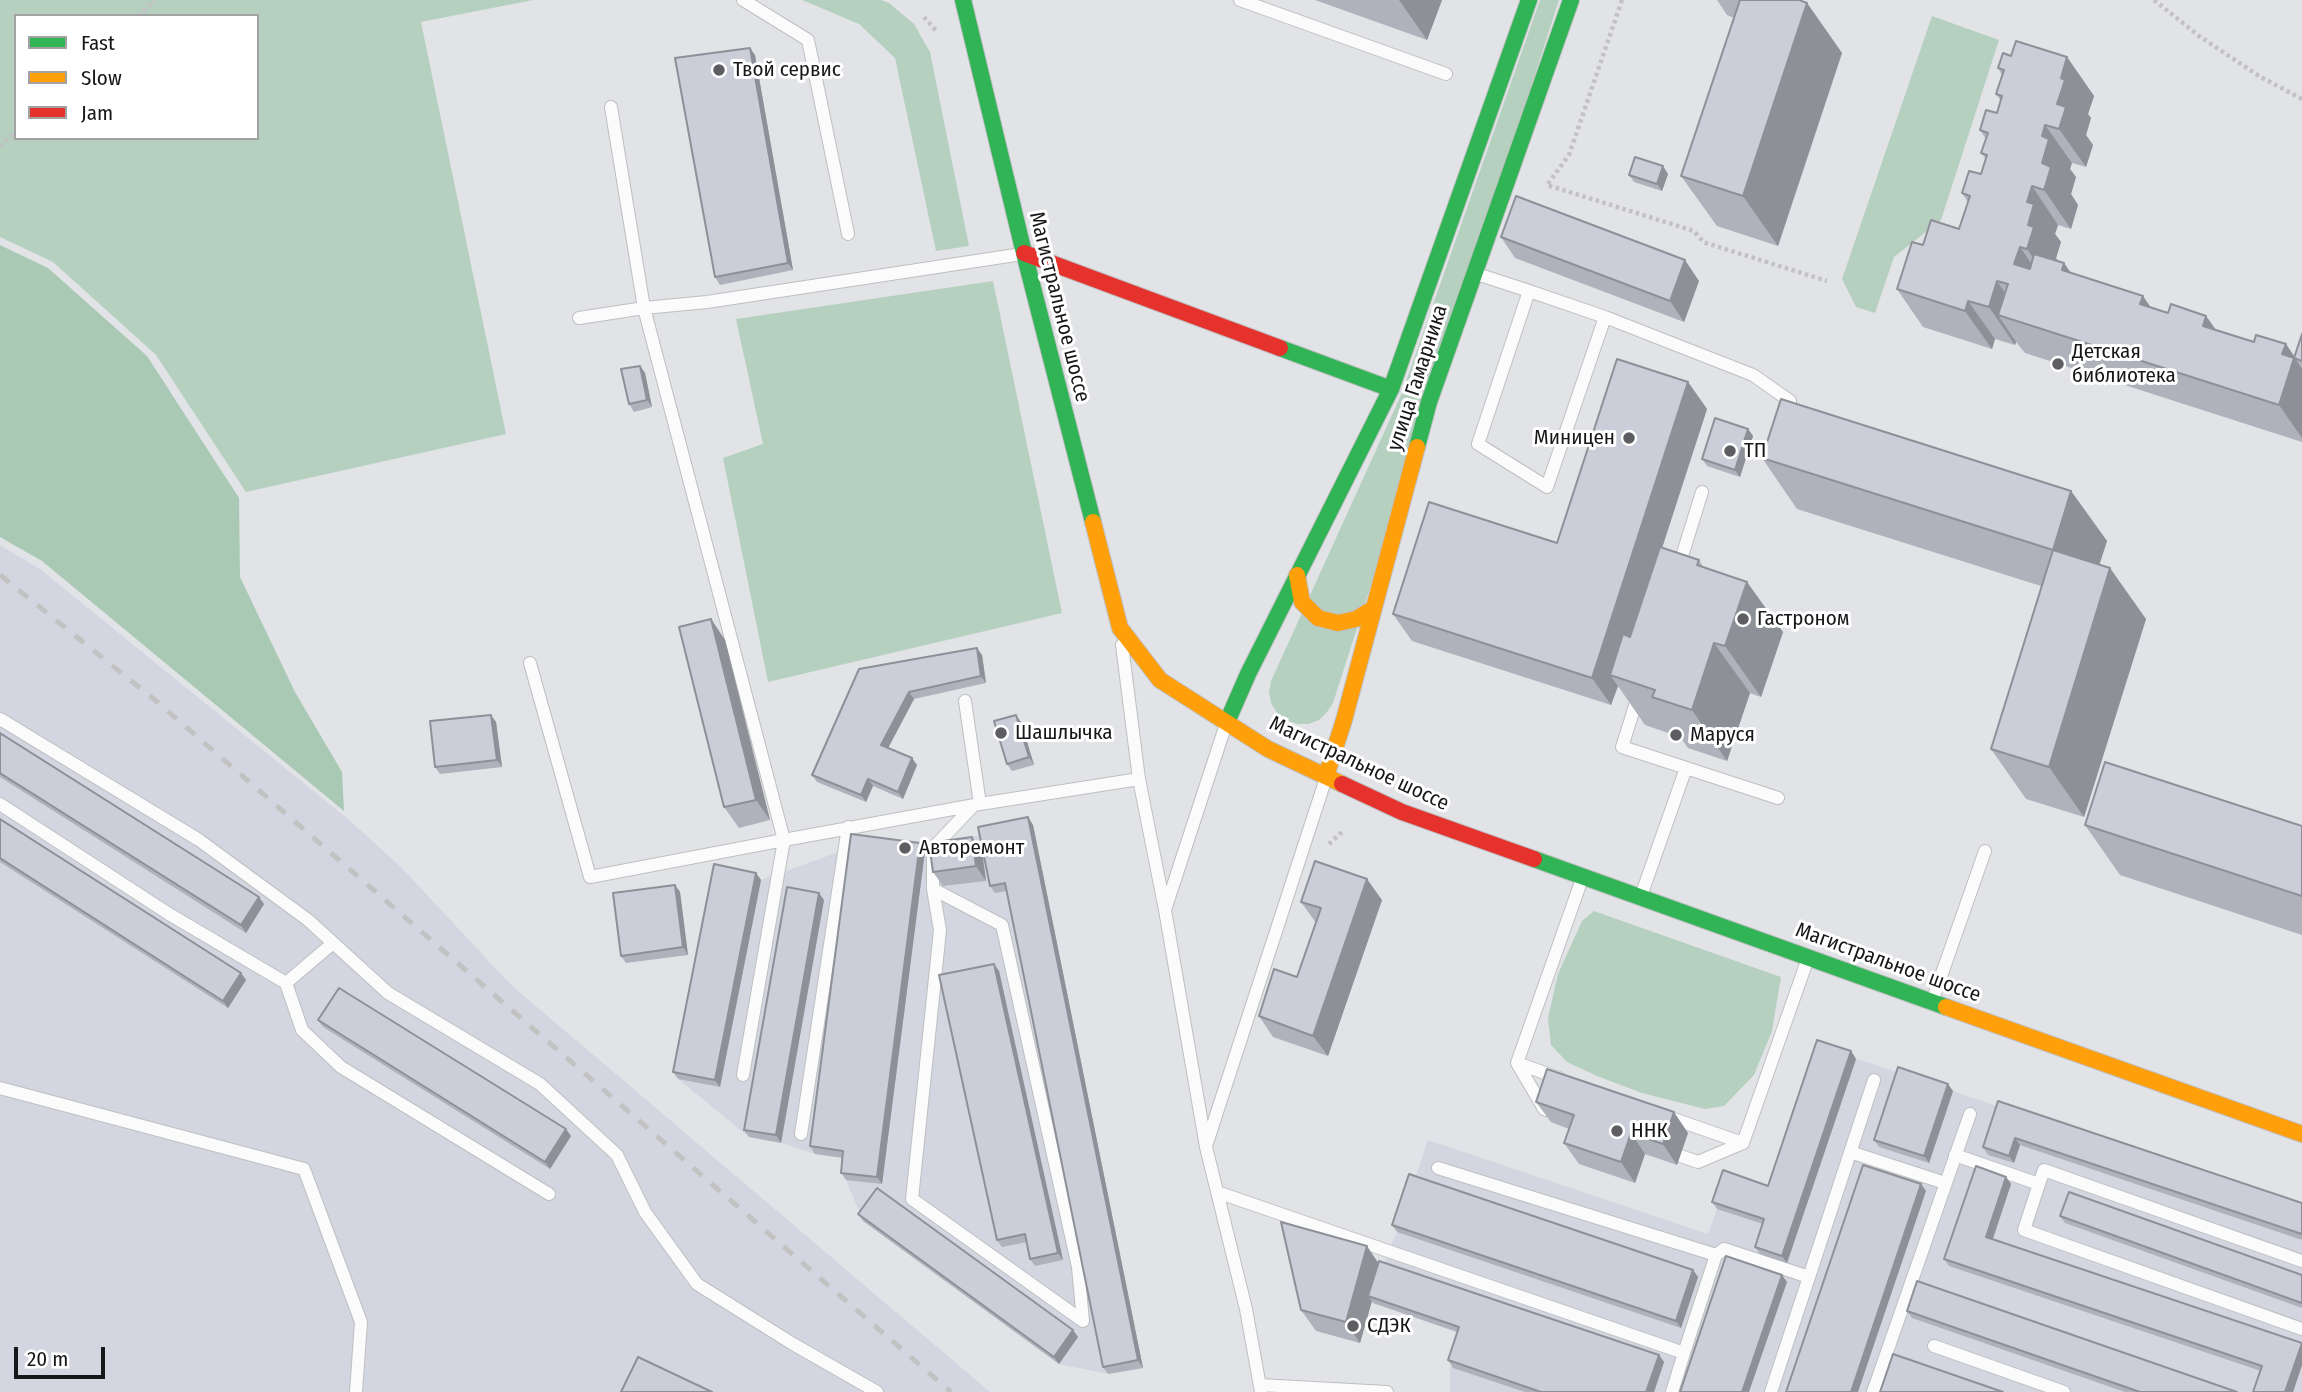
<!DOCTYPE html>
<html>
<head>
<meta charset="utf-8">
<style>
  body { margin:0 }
  #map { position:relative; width:2302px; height:1392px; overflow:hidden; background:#e2e3e7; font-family:"Fira Sans Condensed",sans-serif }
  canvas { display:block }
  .legend { position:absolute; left:14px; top:14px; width:245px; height:126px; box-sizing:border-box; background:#fff; border:2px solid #a2a2a3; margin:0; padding:9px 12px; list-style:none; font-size:21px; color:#17171a }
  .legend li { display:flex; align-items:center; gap:14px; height:35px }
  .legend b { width:35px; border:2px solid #a2a2a3 }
  .scale { position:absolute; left:14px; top:1347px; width:91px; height:32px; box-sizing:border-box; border:4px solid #17171a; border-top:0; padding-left:9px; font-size:21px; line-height:24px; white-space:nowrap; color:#17171a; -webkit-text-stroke:5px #fff; paint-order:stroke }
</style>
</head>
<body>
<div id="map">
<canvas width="2302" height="1392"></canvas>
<ul class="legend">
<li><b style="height:9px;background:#30b455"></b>Fast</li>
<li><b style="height:9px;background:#ff9f0a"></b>Slow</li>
<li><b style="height:9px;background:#e5322d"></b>Jam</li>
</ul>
<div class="scale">20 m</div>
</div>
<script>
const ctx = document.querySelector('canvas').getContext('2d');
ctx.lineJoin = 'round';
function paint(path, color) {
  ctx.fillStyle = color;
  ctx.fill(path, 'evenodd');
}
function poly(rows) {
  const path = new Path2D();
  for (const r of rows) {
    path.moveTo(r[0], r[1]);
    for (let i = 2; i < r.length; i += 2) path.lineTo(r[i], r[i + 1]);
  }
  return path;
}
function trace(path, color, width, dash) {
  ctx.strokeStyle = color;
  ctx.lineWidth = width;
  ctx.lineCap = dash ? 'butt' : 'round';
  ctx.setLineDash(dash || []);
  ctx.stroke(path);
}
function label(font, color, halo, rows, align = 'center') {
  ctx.font = font + ' "Fira Sans Condensed",sans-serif';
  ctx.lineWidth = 6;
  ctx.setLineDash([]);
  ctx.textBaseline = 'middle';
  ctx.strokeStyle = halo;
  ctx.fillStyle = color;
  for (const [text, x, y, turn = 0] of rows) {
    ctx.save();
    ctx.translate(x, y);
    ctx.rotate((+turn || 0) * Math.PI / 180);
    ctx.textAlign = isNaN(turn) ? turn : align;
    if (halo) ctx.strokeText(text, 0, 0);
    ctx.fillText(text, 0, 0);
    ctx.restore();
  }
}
const built = poly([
  [0,545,40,569,349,820,401,867,510,984,990,1392,0,1392],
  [1033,825,1143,1368,1108,1374,1059,1364,863,1221,846,1180,848,1158,815,1154,781,1143,749,1137,678,1079,719,871,761,880,844,850,856,841,925,850,983,834],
  [1822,1047,2302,1209,2302,1392,1450,1392,1450,1368,1464,1334,1373,1303,1388,1251,1397,1232,1428,1140,1708,1234,1728,1178,1772,1193]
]);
const green = poly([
  [0,0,533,0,421,22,506,434,246,492,156,355,53,262,0,237],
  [16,16,257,16,257,138,16,138],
  [802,0,881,0,889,3,914,24,930,52,969,246,936,251,895,58,859,24],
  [1540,0,1559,0,1333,703,1327,712,1319,720,1308,724,1297,724,1286,720,1277,713,1271,703,1269,692,1271,681,1402,393],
  [1932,16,1999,40,1941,220,1894,257,1875,313,1856,307,1842,279],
  [993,281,1062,613,768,682,723,458,763,444,736,319],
  [1594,911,1781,977,1772,1031,1754,1075,1724,1106,1705,1109,1642,1093,1597,1076,1567,1062,1551,1045,1548,1018,1558,974,1582,921]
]);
const forest = poly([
  [0,245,48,268,147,356,239,498,240,577,295,692,342,772,344,811,42,561,0,537]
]);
const path = poly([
  [1622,0,1569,155,1547,185,1694,231,1703,242,1827,281],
  [2154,0,2199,36,2259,76,2302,99],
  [138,16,155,0],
  [924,17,937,32],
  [0,146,16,131],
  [1329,844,1343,831]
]);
const lane = poly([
  [743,0,808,40,848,234],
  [1240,0,1446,74],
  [1477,274,1529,291,1605,317,1547,487,1478,444,1529,291],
  [1605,317,1753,375,1790,401],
  [579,318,644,308,707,302,1022,254],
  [1678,569,1702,492],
  [1122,645,1139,779,1165,910,1206,1147,1246,1309,1261,1392],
  [530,663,590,877,784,840,644,308,611,107],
  [1639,693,1622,747,1778,798],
  [965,701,980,804],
  [0,719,199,840,308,920,388,993,540,1084,617,1155,645,1212,697,1284,793,1344,877,1392],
  [0,804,169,914,286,983,333,943],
  [933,889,1002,925,1078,1267,1083,1321,912,1199,940,930,933,889,933,848,973,806],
  [1641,896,1686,768],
  [1165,910,1226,724],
  [286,983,302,1030,341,1067,549,1194],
  [1933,999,1985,851],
  [1517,1063,1544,1109,1546,1110],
  [1517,1063,1559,1078],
  [1517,1063,1582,879],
  [743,1075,784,840,980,804,1139,779],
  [0,1088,304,1169,361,1322,356,1392],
  [1665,1116,1743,1143],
  [801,1134,848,827],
  [1207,1143,1326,778],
  [1666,1151,1698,1162,1743,1143,1807,961],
  [1850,1152,1945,1183],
  [1955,1155,2039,1184,2024,1230,2302,1329],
  [1438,1168,1716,1255,1684,1353],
  [2039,1184,2044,1170,2302,1261],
  [1217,1192,1684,1353,1672,1392],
  [1716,1255,1724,1249,1809,1277,1771,1392],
  [1809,1277,1874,1080],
  [1934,1346,2064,1392],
  [1260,1385,1387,1392],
  [1873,1392,1970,1114]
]);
const fast = poly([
  [963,0,1024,253,1093,522],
  [1280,348,1391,389],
  [1417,447,1429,402,1571,0],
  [1227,722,1248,674,1391,389,1529,0],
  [1534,859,1946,1007]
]);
const slow = poly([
  [1093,522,1120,628,1160,680,1268,749,1342,784],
  [1297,575,1302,602,1318,618,1338,623,1356,619,1374,608],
  [1326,776,1344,720,1417,447],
  [1946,1007,2302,1134]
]);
const jam = poly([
  [1024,253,1280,348],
  [1342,784,1402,812,1534,859]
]);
const rail = poly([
  [0,575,155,700,951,1392]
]);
const wall = poly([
  [1315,0,1442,0,1427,40],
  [1717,0,1799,0,1807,3,1842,53,1778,246,1717,226,1681,176,1734,18,1727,15],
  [755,55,793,270,720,285,715,277],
  [2011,56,2067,57,2094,96,2088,114,2091,118,2086,135,2093,145,2086,167,2072,163,2070,169,2076,177,2071,194,2078,205,2071,229,2058,225,2055,234,2061,242,2056,258,2058,262,2070,272,2151,308,2168,313,2206,316,2216,330,2254,342,2286,344,2295,357,2302,334,2302,442,2025,353,2016,342,2015,345,1995,339,1992,349,1923,327,1897,289,1923,245,1959,229,1968,202,1962,193,1981,174,1986,159,1981,153,1986,139,1980,130,1997,113,2001,101,1996,94,2002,75,1998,68],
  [1668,174,1662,191,1634,182,1629,175],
  [1501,237,1699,281,1684,322,1515,258],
  [640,366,645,373,652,407,634,412,629,404],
  [1688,382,1707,409,1662,548,1699,560,1704,568,1783,632,1761,697,1750,693,1727,761,1688,748,1680,737,1645,725,1618,686,1611,705,1412,641,1393,614,1557,543],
  [1748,429,1753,436,1740,477,1707,466,1702,459],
  [1762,458,2071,491,2107,541,2099,565,2146,619,2084,817,2026,799,1991,749,2041,586,1797,509],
  [711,619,725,640,770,820,739,828,724,807],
  [982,655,986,683,914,699,888,748,912,758,917,765,903,799,873,786,866,802,817,782,812,775,859,669],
  [496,722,502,767,440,774,435,767],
  [1021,722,1034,765,1012,771,1007,764],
  [0,733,264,904,246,933,0,777],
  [1028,817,1033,825,1143,1368,1108,1374,1103,1367,1007,891,995,893,990,886],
  [0,819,241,973,246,980,228,1008,0,862],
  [2085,825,2302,826,2302,935,2120,875],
  [972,837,982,851,986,881,943,886,933,872],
  [925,851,882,1184,846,1180,841,1173,843,1158,815,1154,810,1146],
  [756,873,761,880,720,1087,678,1079,673,1072],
  [675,885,680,892,688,955,626,963,621,956],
  [824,900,781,1143,749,1137,744,1130],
  [1382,900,1328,1056,1273,1037,1259,1016,1297,977,1316,923,1301,902],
  [994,964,999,971,1063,1260,1035,1266,1030,1259,1027,1242,1002,1247,997,1240],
  [318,1020,571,1136,550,1169,323,1027],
  [1851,1051,1856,1059,1787,1263,1760,1254,1755,1247,1763,1224,1717,1209,1712,1202,1768,1186],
  [1953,1091,1929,1163,1879,1147,1874,1140],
  [1998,1101,2302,1203,2302,1240,2020,1145,2014,1163,1988,1155,1983,1147],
  [1536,1102,1688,1133,1677,1165,1645,1154,1635,1183,1579,1164,1564,1143,1569,1129,1551,1122],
  [2006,1177,2011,1184,1993,1239,2302,1343,2302,1365,2293,1392,2253,1392,2261,1371,1949,1266,1944,1259],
  [858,1214,1078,1337,1059,1364,863,1221],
  [2060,1216,2302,1275,2302,1308,2065,1223],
  [1392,1225,1693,1270,1698,1277,1681,1328,1397,1232],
  [1379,1263,1659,1355,1664,1362,1654,1392,1525,1392,1453,1368,1448,1360,1457,1332,1373,1303,1372,1301,1360,1343,1316,1331,1301,1310],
  [1907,1311,2237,1392,2125,1392,1912,1318]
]);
const shadedWall = poly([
  [1399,0,1442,0,1427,40],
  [1807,3,1842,53,1778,246,1743,196],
  [750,48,755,55,793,270,788,263],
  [2067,57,2094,96,2088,114,2091,118,2086,135,2093,145,2086,167,2059,129,2057,104,2061,78],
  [2045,125,2072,163,2070,169,2076,177,2071,194,2078,205,2071,229,2044,190,2042,163,2042,136],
  [1663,166,1668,174,1662,191,1657,184],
  [2032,186,2058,225,2055,234,2061,242,2056,258,2061,265,2054,287,2027,249,2028,225,2027,202],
  [2020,247,2046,285,2014,264],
  [1685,260,1699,281,1684,322,1670,301],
  [2064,263,2091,302,2062,270],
  [1997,281,2023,319,1998,315,2016,342,2015,345,1989,307],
  [2143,296,2169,334,2140,304],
  [1968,301,1995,339,1992,349,1965,311],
  [2206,316,2233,354,2203,326],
  [2286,344,2302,369,2302,438,2279,405,2282,354],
  [640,366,645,373,652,407,647,400],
  [1688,382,1707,409,1620,678,1610,675,1618,686,1611,705,1592,678],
  [1748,429,1753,436,1740,477,1735,470],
  [2071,491,2107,541,2088,600,2053,550],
  [2110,568,2146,619,2084,817,2049,767],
  [1747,582,1783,632,1761,697,1725,646],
  [711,619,725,640,770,820,756,800],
  [1714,643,1750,693,1727,761,1692,710],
  [977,648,982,655,986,683,981,676],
  [909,692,914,699,886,752,881,745],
  [491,715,496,722,502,767,497,760],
  [1016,715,1021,722,1034,765,1029,757],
  [912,758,917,765,903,799,898,792],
  [868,779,873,786,866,802,861,795],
  [1028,817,1033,825,1143,1368,1138,1360],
  [972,837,982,851,986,881,976,866],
  [920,843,925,851,882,1184,877,1177],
  [756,873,761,880,720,1087,715,1080],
  [1367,879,1382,900,1328,1056,1313,1036],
  [675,885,680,892,688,955,683,947],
  [819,893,824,900,781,1143,776,1135],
  [259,897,264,904,246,933,241,925],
  [994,964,999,971,1063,1260,1058,1253],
  [241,973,246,980,228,1008,223,1001],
  [1851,1051,1856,1059,1787,1263,1782,1256],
  [1948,1084,1953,1091,1929,1163,1924,1156],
  [1674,1112,1688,1133,1677,1165,1663,1144],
  [566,1129,571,1136,550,1169,545,1162],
  [1631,1133,1645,1154,1635,1183,1621,1162],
  [2015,1138,2020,1145,2014,1163,2009,1156],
  [2006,1177,2011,1184,1991,1244,1986,1237],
  [1921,1184,1926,1191,1858,1392,1851,1392],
  [1367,1246,1381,1267,1368,1296,1372,1301,1360,1343,1346,1322],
  [1693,1270,1698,1277,1681,1328,1676,1321],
  [1782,1275,1787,1282,1749,1392,1742,1392],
  [1073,1330,1078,1337,1059,1364,1054,1357],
  [2302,1343,2302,1365,2293,1392,2285,1392],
  [1659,1355,1664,1362,1654,1392,1646,1392]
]);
const building = poly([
  [1740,0,1799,0,1807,3,1743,196,1681,176,1740,0],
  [2016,41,2067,57,2061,78,2065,80,2057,104,2066,107,2059,129,2045,125,2042,136,2049,139,2042,163,2051,167,2044,190,2032,186,2027,202,2034,204,2028,225,2034,227,2027,249,2020,247,2014,264,2030,269,2034,254,2064,263,2062,270,2143,296,2140,304,2168,313,2171,304,2206,316,2203,326,2254,342,2256,335,2286,344,2282,354,2294,358,2279,405,1998,315,2008,284,1997,281,1989,307,1968,301,1965,311,1897,289,1912,242,1923,245,1931,220,1959,229,1970,196,1962,193,1969,171,1981,174,1987,155,1981,153,1988,133,1980,130,1986,110,1997,113,2002,96,1996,94,2004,70,1998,68,2003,53,2011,56,2016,41],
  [750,48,788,263,715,277,675,58,750,48],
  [1635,157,1663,166,1657,184,1629,175,1635,157],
  [1516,196,1685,260,1670,301,1501,237,1516,196],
  [2302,334,2302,361,2294,358,2302,334],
  [1617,359,1688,382,1592,678,1393,614,1429,502,1557,543,1617,359],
  [640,366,647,400,629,404,621,369,640,366],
  [1781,399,2071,491,2053,550,2110,568,2049,767,1991,749,2053,550,1762,458,1781,399],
  [1715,418,1748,429,1735,470,1702,459,1715,418],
  [1660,547,1699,560,1697,565,1747,582,1725,646,1714,643,1692,710,1652,697,1655,690,1610,675,1623,634,1630,637,1660,547],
  [711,619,756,800,724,807,679,627,711,619],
  [977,648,981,676,909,692,881,745,912,758,898,792,868,779,861,795,812,775,859,669,977,648],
  [491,715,497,760,435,767,430,721,491,715],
  [1016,715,1029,757,1007,764,994,721,1016,715],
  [0,733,259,897,241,925,0,773,0,733],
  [2105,762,2302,826,2302,896,2085,825,2105,762],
  [1028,817,1138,1360,1103,1367,1005,883,990,886,978,827,1028,817],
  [0,819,241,973,223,1001,0,858,0,819],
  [851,834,920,843,877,1177,841,1173,843,1151,810,1146,851,834],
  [972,837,976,866,933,872,929,843,972,837],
  [1315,861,1367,879,1313,1036,1259,1016,1274,969,1297,977,1321,908,1301,902,1315,861],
  [714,864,756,873,715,1080,673,1072,714,864],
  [675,885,683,947,621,956,613,893,675,885],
  [787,887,819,893,776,1135,744,1130,787,887],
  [994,964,1058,1253,1030,1259,1025,1234,997,1240,939,975,994,964],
  [339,988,566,1129,545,1162,318,1020,339,988],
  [1817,1040,1851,1051,1782,1256,1755,1247,1764,1219,1712,1202,1723,1170,1768,1186,1817,1040],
  [1898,1067,1948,1084,1924,1156,1874,1140,1898,1067],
  [1547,1069,1674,1112,1663,1144,1631,1133,1621,1162,1564,1143,1574,1115,1536,1102,1547,1069],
  [1998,1101,2302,1203,2302,1234,2015,1138,2009,1156,1983,1147,1998,1101],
  [1863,1165,1921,1184,1851,1392,1786,1392,1863,1165],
  [1976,1166,2006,1177,1986,1237,2302,1343,2285,1392,2253,1392,2262,1366,1944,1259,1976,1166],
  [1409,1174,1693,1270,1676,1321,1392,1225,1409,1174],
  [877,1188,1073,1330,1054,1357,858,1214,877,1188],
  [2069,1192,2302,1275,2302,1303,2060,1216,2069,1192],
  [1281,1222,1367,1246,1346,1322,1301,1310,1281,1222],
  [1726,1256,1782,1275,1742,1392,1680,1392,1726,1256],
  [1379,1261,1659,1355,1646,1392,1541,1392,1448,1360,1459,1327,1368,1296,1379,1261],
  [1917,1281,2237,1392,2140,1392,1907,1311,1917,1281],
  [1893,1354,2003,1392,1880,1392,1893,1354],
  [638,1357,712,1392,621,1392,638,1357]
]);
const markers = [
  [719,70,7,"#5e5e62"],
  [2058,364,7,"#5e5e62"],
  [1629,438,7,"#5e5e62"],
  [1730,451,7,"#5e5e62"],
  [1743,619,7,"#5e5e62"],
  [1001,733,7,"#5e5e62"],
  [1676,735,7,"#5e5e62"],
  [905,848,7,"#5e5e62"],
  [1617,1131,7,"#5e5e62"],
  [1353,1326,7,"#5e5e62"]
];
const poiNames = [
  ["Твой сервис",733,70],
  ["Детская",2072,352],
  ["библиотека",2072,376],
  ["Миницен",1615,438,"right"],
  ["ТП",1744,451],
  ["Гастроном",1757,619],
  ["Шашлычка",1015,733],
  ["Маруся",1690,735],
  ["Авторемонт",919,848],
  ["ННК",1631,1131],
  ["СДЭК",1367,1326]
];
const streetNames = [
  ["Магистральное шоссе",1059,307,76],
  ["улица Гамарника",1418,378,-72],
  ["Магистральное шоссе",1359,764,25],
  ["Магистральное шоссе",1888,963,20]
];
paint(built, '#d3d6e0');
paint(green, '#b6d0bf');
paint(forest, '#a9c9b4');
trace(lane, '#bebfc1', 14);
trace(fast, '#bebfc1', 18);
trace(slow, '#bebfc1', 18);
trace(jam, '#bebfc1', 18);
trace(path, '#c2c2c4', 4.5, [3.5, 3.5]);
trace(lane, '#fbfbfb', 12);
trace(fast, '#30b455', 16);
trace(slow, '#ff9f0a', 16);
trace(jam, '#e5322d', 16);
trace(rail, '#c2c2c2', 5, [12, 12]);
paint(wall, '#afb1bb');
paint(shadedWall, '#8e9098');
paint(building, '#cbced9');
trace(building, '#8e9098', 2);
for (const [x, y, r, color] of markers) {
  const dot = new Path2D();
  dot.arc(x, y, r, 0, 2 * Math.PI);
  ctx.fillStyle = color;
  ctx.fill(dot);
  trace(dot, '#fff', 2.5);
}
label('21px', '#17171a', '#fff', poiNames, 'left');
label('21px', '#17171a', '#fff', streetNames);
</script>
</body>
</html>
